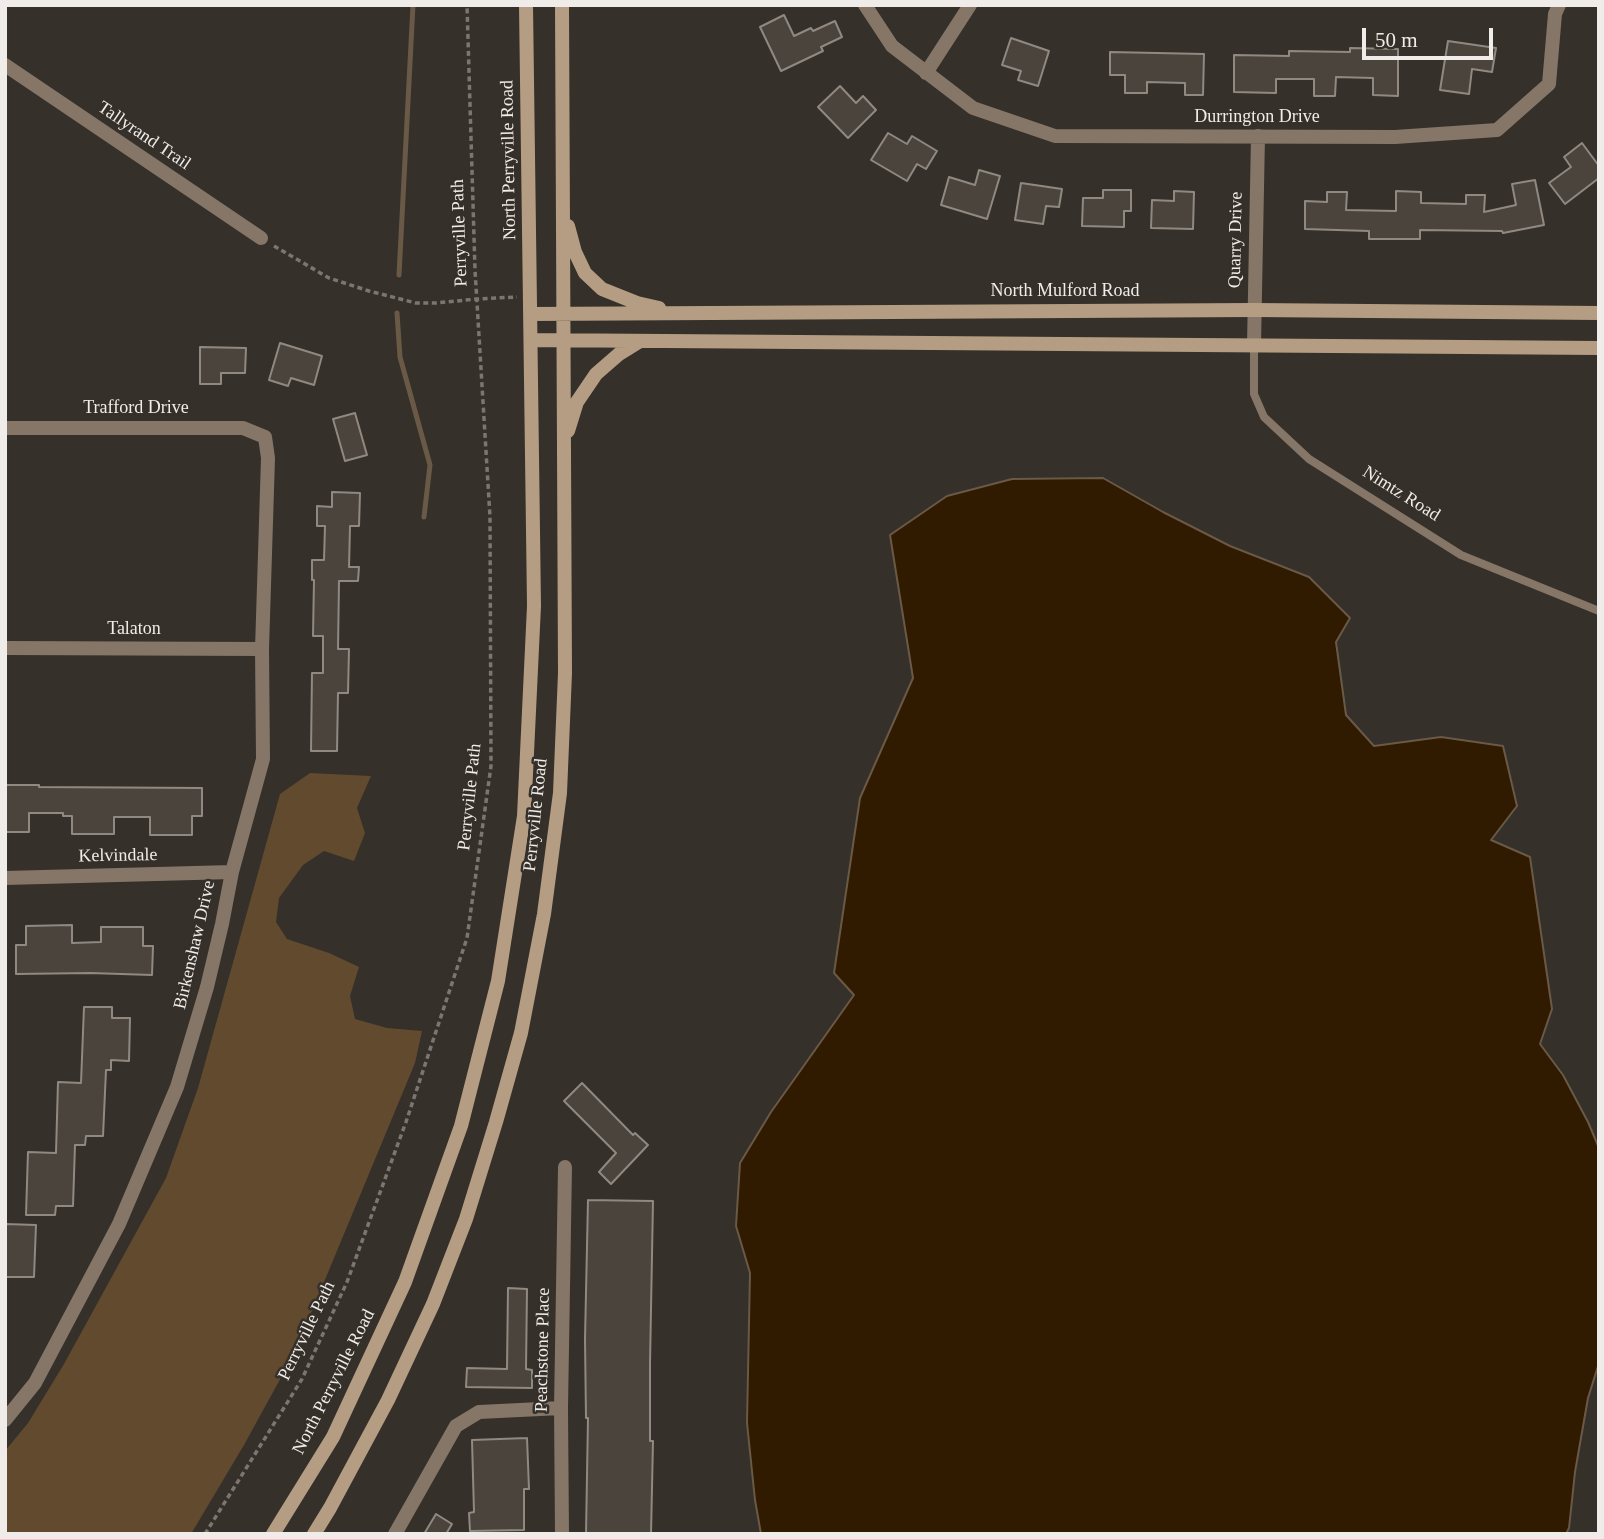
<!DOCTYPE html>
<html>
<head>
<meta charset="utf-8">
<style>
  body { margin:0 }
  #map { position:relative; width:1604px; height:1539px; overflow:hidden; background:#35302a; font-family:Georgia,serif }
  canvas { display:block }
  .frame { position:absolute; inset:0; border:7px solid #f0ece9; pointer-events:none }
  .scale { position:absolute; left:1362px; top:28px; width:131px; height:32px; box-sizing:border-box; border:4px solid #f0ece9; border-top:0; padding-left:9px; font-size:21px; line-height:24px; white-space:nowrap; color:#f0ece9; -webkit-text-stroke:5px #35302a; paint-order:stroke }
</style>
</head>
<body>
<div id="map">
<canvas width="1604" height="1539"></canvas>
<div class="frame"></div>
<div class="scale">50 m</div>
</div>
<script>
const ctx = document.querySelector('canvas').getContext('2d');
ctx.lineJoin = 'round';
function paint(path, color) {
  ctx.fillStyle = color;
  ctx.fill(path, 'evenodd');
}
function poly(rows) {
  const path = new Path2D();
  for (const r of rows) {
    path.moveTo(r[0], r[1]);
    for (let i = 2; i < r.length; i += 2) path.lineTo(r[i], r[i + 1]);
  }
  return path;
}
function trace(path, color, width, dash) {
  ctx.strokeStyle = color;
  ctx.lineWidth = width;
  ctx.lineCap = dash ? 'butt' : 'round';
  ctx.setLineDash(dash || []);
  ctx.stroke(path);
}
function label(font, color, halo, rows, align = 'center') {
  ctx.font = font + ' Georgia,serif';
  ctx.lineWidth = 5;
  ctx.setLineDash([]);
  ctx.textBaseline = 'middle';
  ctx.strokeStyle = halo;
  ctx.fillStyle = color;
  for (const [text, x, y, turn = 0] of rows) {
    ctx.save();
    ctx.translate(x, y);
    ctx.rotate((+turn || 0) * Math.PI / 180);
    ctx.textAlign = isNaN(turn) ? turn : align;
    if (halo) ctx.strokeText(text, 0, 0);
    ctx.fillText(text, 0, 0);
    ctx.restore();
  }
}
const green = poly([
  [310,773,371,776,357,808,365,833,354,861,324,851,303,865,279,898,276,922,287,939,329,953,359,967,350,996,355,1019,387,1028,422,1031,415,1063,295,1352,244,1445,191,1534,5,1534,5,1451,28,1423,64,1364,166,1178,198,1088,280,794]
]);
const water = poly([
  [1103,478,1163,512,1230,546,1309,577,1350,618,1336,642,1346,715,1374,746,1441,737,1503,746,1517,806,1491,840,1530,857,1552,1009,1540,1044,1563,1075,1588,1122,1599,1148,1599,1363,1588,1398,1575,1472,1569,1528,1566,1534,761,1534,755,1500,747,1423,750,1273,736,1226,740,1163,771,1112,854,995,834,973,860,798,913,678,890,535,947,496,1012,479,1103,478]
]);
const stream = poly([
  [399,275,413,5],
  [397,313,400,357,430,465,424,517]
]);
const building = poly([
  [784,15,794,36,811,28,813,31,835,21,842,37,821,47,823,51,781,71,760,27,784,15],
  [1011,38,1049,51,1038,86,1018,80,1021,71,1002,65,1011,38],
  [1448,41,1496,48,1492,72,1472,69,1469,94,1440,90,1448,41],
  [1350,48,1398,49,1398,96,1373,95,1373,78,1336,77,1335,96,1314,96,1314,79,1276,79,1276,93,1234,92,1234,55,1289,56,1289,51,1350,52,1350,48],
  [1110,52,1204,54,1203,95,1185,95,1185,83,1147,82,1147,93,1125,93,1125,75,1110,75,1110,52],
  [840,86,856,103,863,96,876,110,848,138,818,107,840,86],
  [888,133,907,144,912,136,937,151,926,169,917,164,907,181,871,160,888,133],
  [1582,143,1599,166,1599,178,1565,204,1549,183,1571,167,1564,157,1582,143],
  [979,170,1000,176,987,219,941,205,949,177,975,185,979,170],
  [1535,180,1544,225,1503,233,1502,231,1420,230,1420,239,1369,239,1369,231,1305,229,1305,201,1327,202,1327,192,1347,192,1346,210,1396,211,1396,191,1421,192,1421,203,1466,204,1466,195,1485,195,1484,212,1516,205,1512,184,1535,180],
  [1021,183,1062,189,1059,207,1046,206,1043,224,1015,220,1021,183],
  [1103,190,1131,190,1131,211,1124,211,1124,227,1082,226,1083,198,1103,198,1103,190],
  [1174,191,1194,192,1193,229,1151,228,1152,200,1174,201,1174,191],
  [280,343,322,356,314,385,291,378,288,386,269,380,280,343],
  [200,347,246,348,245,373,221,373,221,384,200,384,200,347],
  [355,413,367,455,345,461,333,419,355,413],
  [332,492,360,493,359,526,350,526,349,567,359,567,358,581,339,581,338,649,349,649,348,693,338,693,337,751,311,751,312,673,323,673,323,636,313,636,314,580,312,580,312,560,324,560,325,526,317,526,317,506,332,507,332,492],
  [5,785,39,785,39,787,202,788,202,816,192,816,192,835,150,835,150,817,114,817,114,834,72,834,72,816,63,816,63,813,29,813,29,832,5,832,5,785],
  [72,925,72,943,101,942,101,927,143,927,143,946,153,946,152,975,90,973,16,974,16,945,26,945,26,926,72,925],
  [84,1007,112,1007,112,1018,130,1018,129,1061,111,1060,111,1070,106,1070,103,1136,86,1136,85,1145,75,1145,73,1206,56,1206,55,1215,26,1215,28,1152,56,1153,58,1082,81,1083,84,1007],
  [582,1083,633,1135,635,1133,648,1145,611,1184,599,1172,616,1153,564,1101,582,1083],
  [588,1200,653,1201,650,1363,650,1441,653,1441,651,1534,586,1534,588,1418,586,1418,585,1339,588,1200],
  [5,1224,36,1225,34,1277,5,1277,5,1224],
  [508,1288,527,1289,526,1369,532,1370,532,1388,466,1387,467,1368,507,1369,508,1288],
  [527,1438,529,1489,524,1489,524,1530,470,1531,469,1513,474,1512,472,1440,527,1438],
  [436,1514,452,1524,446,1534,424,1534,436,1514]
]);
const path = poly([
  [274,246,329,278,369,291,416,303,436,303,477,299,517,297],
  [205,1534,302,1379,347,1282,406,1122,467,938,491,766,490,517,475,270,467,5]
]);
const lane = poly([
  [1254,345,1254,394,1264,417,1309,459,1461,555,1599,611]
]);
const street = poly([
  [865,5,892,46,973,108,1055,136,1395,137,1497,130,1549,84,1555,14,1559,5],
  [5,65,261,238],
  [926,73,970,5],
  [1254,345,1258,136],
  [5,428,243,428,265,437,268,458,262,649,263,759,232,872,222,924,207,987,177,1087,119,1224,35,1383,5,1420],
  [5,648,262,649],
  [5,878,232,872],
  [395,1534,456,1426,479,1412,561,1408],
  [562,1534,561,1408,565,1167]
]);
const secondary = poly([
  [568,226,575,252,585,273,602,289,637,303,659,308],
  [531,314,1254,310,1599,313],
  [531,340,1599,348],
  [568,431,577,402,596,374,619,354,640,341],
  [273,1534,333,1437,405,1282,461,1126,498,981,524,816,534,606,526,5],
  [314,1534,330,1508,388,1400,433,1304,466,1219,496,1122,521,1033,544,914,560,793,565,673,562,5]
]);
const streetNames = [
  ["Durrington Drive",1257,117],
  ["Tallyrand Trail",144,136,34],
  ["North Perryville Road",509,160,-91],
  ["Perryville Path",460,233,-92],
  ["Quarry Drive",1236,240,-89],
  ["North Mulford Road",1065,291],
  ["Trafford Drive",136,408],
  ["Nimtz Road",1401,494,32],
  ["Talaton",134,629],
  ["Perryville Path",470,797,-84],
  ["Perryville Road",536,815,-84],
  ["Kelvindale",118,856,-1],
  ["Birkenshaw Drive",195,945,-77],
  ["Perryville Path",307,1331,-64],
  ["Peachstone Place",543,1350,-89],
  ["North Perryville Road",334,1382,-63]
];
paint(green, '#624a2f');
paint(water, '#301a00');
trace(water, '#6a5946', 2);
trace(stream, '#6a5946', 5);
paint(building, '#4a443d');
trace(building, '#908982', 2);
trace(path, '#7b7671', 3.5, [5, 3.5]);
trace(lane, '#857667', 8);
trace(street, '#857667', 14);
trace(secondary, '#b59d84', 14);
label('18px', '#f0ece9', '#35302a', streetNames);
</script>
</body>
</html>
